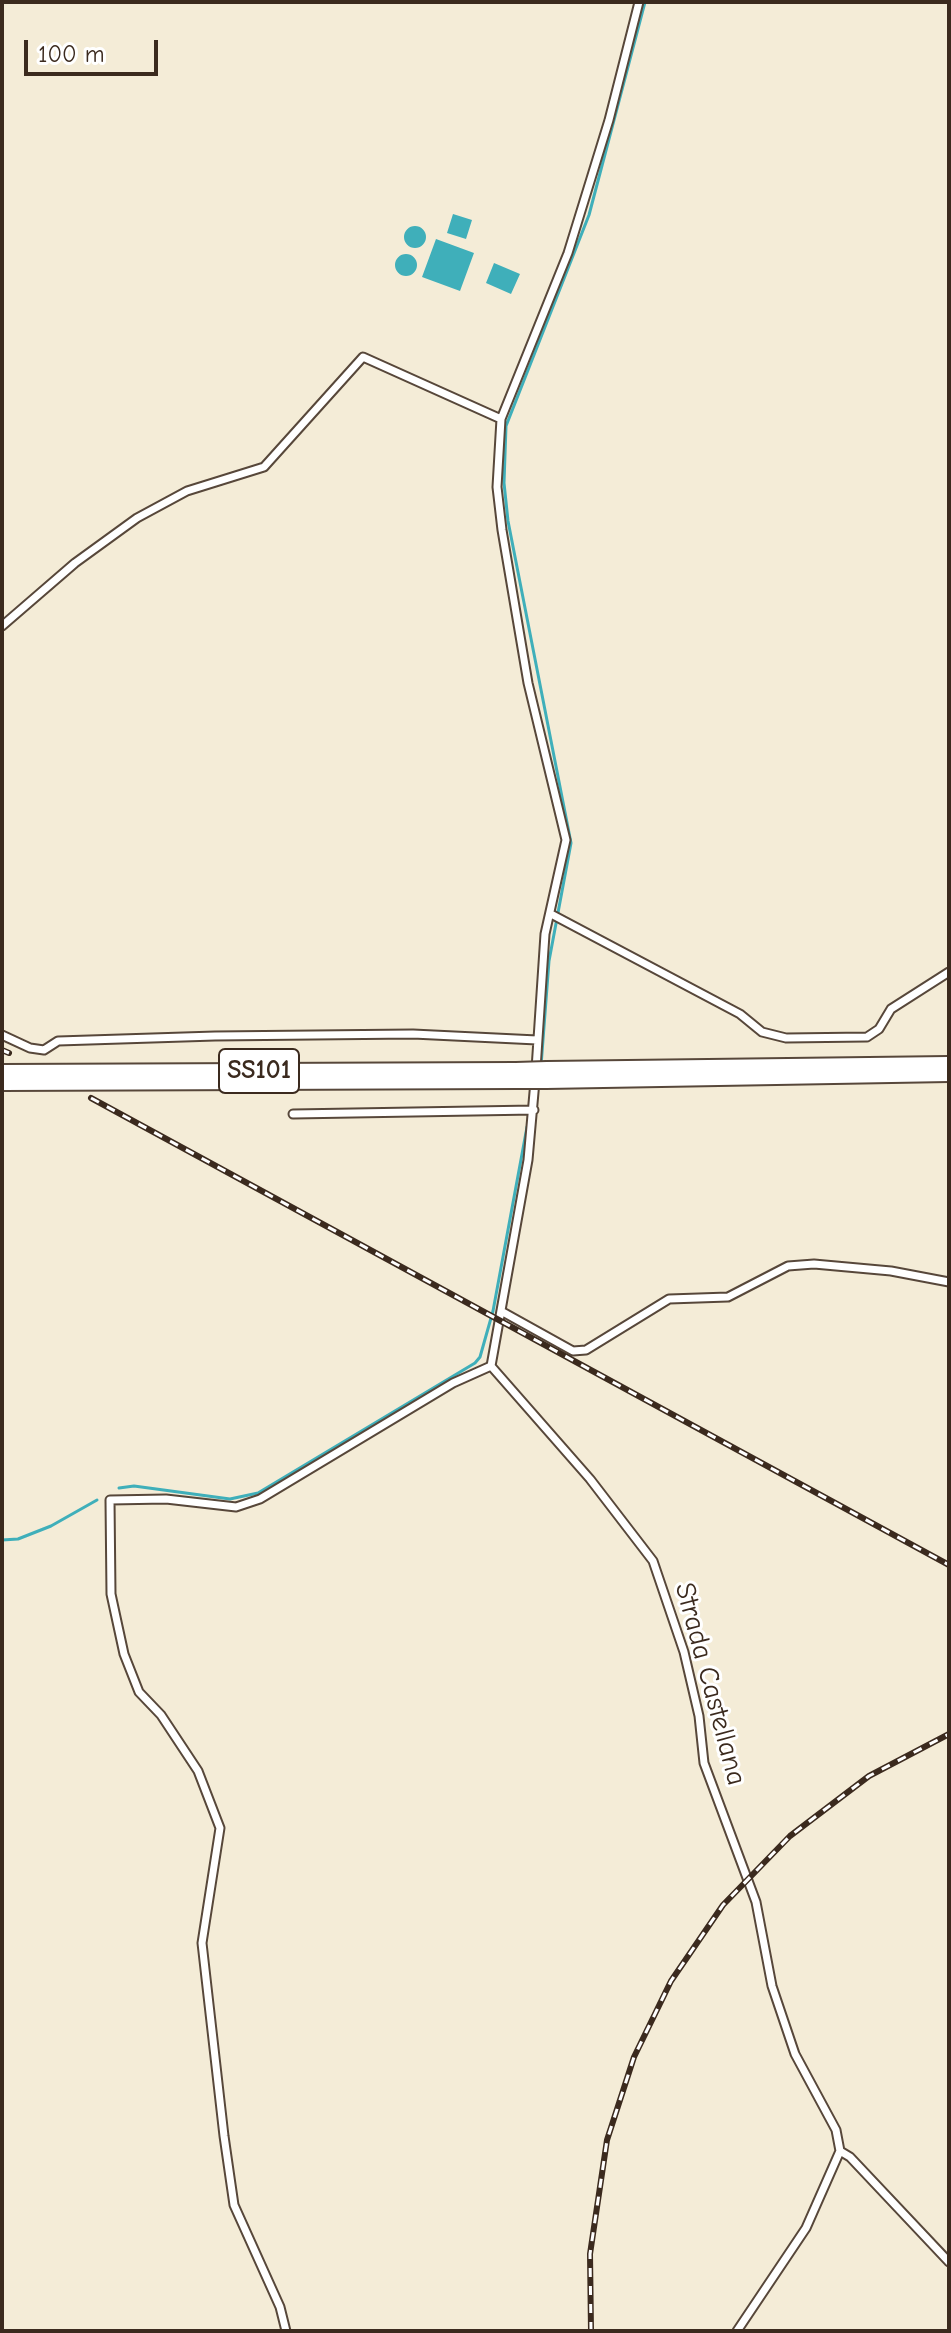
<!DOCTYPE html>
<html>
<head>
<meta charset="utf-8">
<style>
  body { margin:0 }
  #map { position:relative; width:951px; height:2333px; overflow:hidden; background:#f4ecd7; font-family:"Comic Neue",sans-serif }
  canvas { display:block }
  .frame { position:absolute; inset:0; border:4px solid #3b2a1e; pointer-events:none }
  .scale { position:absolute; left:24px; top:40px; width:134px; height:36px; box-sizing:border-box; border:4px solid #3b2a1e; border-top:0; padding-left:10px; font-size:24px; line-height:28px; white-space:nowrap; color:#3b2a1e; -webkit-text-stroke:6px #fff; paint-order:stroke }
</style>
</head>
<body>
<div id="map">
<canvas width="951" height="2333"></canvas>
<div class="frame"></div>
<div class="scale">100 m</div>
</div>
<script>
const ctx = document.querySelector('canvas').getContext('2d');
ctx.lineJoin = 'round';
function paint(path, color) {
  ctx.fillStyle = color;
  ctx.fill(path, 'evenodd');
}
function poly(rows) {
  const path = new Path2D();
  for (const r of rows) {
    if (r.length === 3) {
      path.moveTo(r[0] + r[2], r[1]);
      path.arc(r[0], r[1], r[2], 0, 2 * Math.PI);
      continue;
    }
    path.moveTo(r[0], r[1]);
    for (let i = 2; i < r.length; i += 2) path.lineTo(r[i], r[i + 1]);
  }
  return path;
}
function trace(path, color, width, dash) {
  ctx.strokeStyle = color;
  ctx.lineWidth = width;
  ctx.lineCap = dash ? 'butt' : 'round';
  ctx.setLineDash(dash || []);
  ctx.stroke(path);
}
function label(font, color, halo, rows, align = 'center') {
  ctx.font = font + ' "Comic Neue",sans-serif';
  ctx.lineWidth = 6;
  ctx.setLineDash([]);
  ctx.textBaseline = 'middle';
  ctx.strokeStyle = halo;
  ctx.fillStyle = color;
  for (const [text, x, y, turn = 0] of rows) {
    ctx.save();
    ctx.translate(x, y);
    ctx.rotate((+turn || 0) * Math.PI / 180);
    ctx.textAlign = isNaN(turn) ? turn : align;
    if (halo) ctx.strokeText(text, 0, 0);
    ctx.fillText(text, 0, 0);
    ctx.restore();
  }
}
const water = poly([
  [453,214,472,220,466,239,447,233],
  [415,237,11],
  [436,239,474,253,460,291,422,277],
  [406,265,11],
  [494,263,520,274,511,294,486,283]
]);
const stream = poly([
  [541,1066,549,961,571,843,508,521,504,483,506,426,589,215,645,2],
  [119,1488,134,1486,230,1499,258,1493,475,1363,480,1357,493,1311,527,1127],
  [2,1540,18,1539,51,1526,97,1500]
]);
const street = poly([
  [2,626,75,563,137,518,187,491,264,467,363,357,501,419],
  [551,914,740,1014,762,1032,786,1038,867,1037,879,1029,891,1009,949,972],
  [2,1035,30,1048,44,1050,58,1041,215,1036,413,1034,537,1040],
  [536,1069,545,934,566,840,528,683,502,530,497,487,501,419,568,253,609,120,639,2],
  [535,1081,528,1160,491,1366,590,1479,653,1561,684,1652,699,1716,704,1763,756,1902,772,1986,795,2054,836,2130,840,2151,806,2228,737,2331],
  [293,1114,534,1110],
  [501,1311,573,1351,586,1350,669,1299,728,1297,788,1266,814,1264,891,1271,949,1282],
  [840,2151,850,2157,949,2262],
  [286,2331,280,2307,234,2205,224,2136,202,1943,220,1828,198,1771,161,1715,139,1692,124,1654,111,1594,110,1500,166,1499,236,1507,260,1499,453,1383,491,1366]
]);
const highway = poly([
  [547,1069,949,1064],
  [2,1072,516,1070],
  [546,1081,949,1074],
  [2,1083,514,1081]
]);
const rail = poly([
  [2,1050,9,1053],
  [91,1098,949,1565],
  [591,2331,590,2254,607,2140,634,2057,671,1981,723,1905,790,1836,869,1776,949,1734]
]);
const highwayBridge = poly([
  [516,1070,547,1069],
  [514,1081,546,1081]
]);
const shields = [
  [259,1071,80]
];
const shieldNames = [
  ["SS101",259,1071]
];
const streetNames = [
  ["Strada Castellana",710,1684,75]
];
paint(water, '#3fafba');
trace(stream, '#3fafba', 3);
trace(street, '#57473a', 11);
trace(highway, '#57473a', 18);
trace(street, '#fff', 7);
trace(highway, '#fff', 14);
trace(rail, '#3b2a1e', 6);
trace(rail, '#fff', 3, [9]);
trace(highwayBridge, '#57473a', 18, []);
trace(highwayBridge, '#fff', 14);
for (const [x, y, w] of shields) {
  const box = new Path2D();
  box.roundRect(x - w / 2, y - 22, w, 44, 6);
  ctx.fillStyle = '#fff';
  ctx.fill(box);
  trace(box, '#3b2a1e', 2);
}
label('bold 26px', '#3b2a1e', null, shieldNames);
label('28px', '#3b2a1e', '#fff', streetNames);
</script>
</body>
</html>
